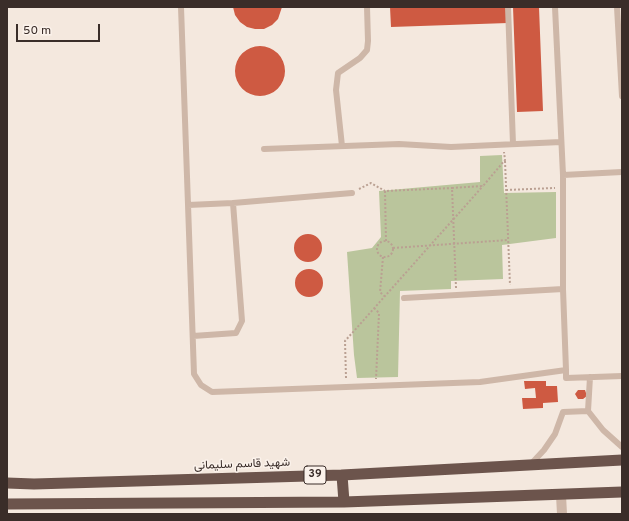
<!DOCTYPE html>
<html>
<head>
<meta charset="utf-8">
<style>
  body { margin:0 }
  #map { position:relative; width:629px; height:521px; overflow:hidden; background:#f4e8de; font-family:Overpass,sans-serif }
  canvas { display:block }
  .frame { position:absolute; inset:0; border:8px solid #3a2d29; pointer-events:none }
  .scale { position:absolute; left:16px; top:24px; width:84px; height:18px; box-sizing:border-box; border:2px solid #3a2d29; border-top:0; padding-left:5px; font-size:12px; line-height:14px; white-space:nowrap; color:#3a2d29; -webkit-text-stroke:3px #fbf2eb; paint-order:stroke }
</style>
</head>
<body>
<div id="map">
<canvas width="629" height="521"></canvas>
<div class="frame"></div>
<div class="scale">50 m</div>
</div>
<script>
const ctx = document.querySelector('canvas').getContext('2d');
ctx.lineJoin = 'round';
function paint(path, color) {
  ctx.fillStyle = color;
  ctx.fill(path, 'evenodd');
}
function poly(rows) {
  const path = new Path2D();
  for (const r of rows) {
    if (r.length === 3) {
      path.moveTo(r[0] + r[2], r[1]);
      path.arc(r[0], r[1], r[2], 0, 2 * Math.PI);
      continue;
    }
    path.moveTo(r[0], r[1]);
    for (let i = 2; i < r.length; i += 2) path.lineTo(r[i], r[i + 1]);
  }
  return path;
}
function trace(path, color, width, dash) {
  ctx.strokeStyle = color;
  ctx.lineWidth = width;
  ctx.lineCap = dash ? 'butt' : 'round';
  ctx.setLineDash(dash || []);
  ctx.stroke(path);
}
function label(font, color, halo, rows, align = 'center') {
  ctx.font = font + ' Overpass,Vazirmatn,sans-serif';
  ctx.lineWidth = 3;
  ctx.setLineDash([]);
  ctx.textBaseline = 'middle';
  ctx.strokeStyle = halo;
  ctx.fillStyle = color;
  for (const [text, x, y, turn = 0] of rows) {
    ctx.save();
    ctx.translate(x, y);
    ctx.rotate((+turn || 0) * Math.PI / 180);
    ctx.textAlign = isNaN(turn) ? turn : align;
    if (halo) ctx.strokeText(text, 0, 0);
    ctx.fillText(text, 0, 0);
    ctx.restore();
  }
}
const green = poly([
  [502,155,504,193,556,192,556,238,502,245,503,279,451,281,451,289,400,291,398,377,357,378,354,355,347,252,372,248,381,237,379,191,480,182,480,156]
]);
const building = poly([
  [233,7,282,7,278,19,272,25,264,29,255,29,247,27,240,22,235,15],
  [390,7,507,7,508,23,391,27],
  [513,7,539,7,543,111,517,112],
  [260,71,25],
  [308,248,14],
  [309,283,14],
  [524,381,546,381,546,386,557,386,558,402,543,403,543,408,523,409,522,398,536,398,535,388,525,389],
  [578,390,585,390,587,396,583,399,578,399,575,394]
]);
const path = poly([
  [505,161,510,285],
  [359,189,371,183,385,191],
  [506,190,555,188],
  [386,241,385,191,452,188],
  [385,249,8],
  [393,248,508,240],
  [383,257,380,292,384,296],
  [456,288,452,188,483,186,505,160,504,152],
  [374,308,379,313,376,379],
  [346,378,345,341,483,186]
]);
const service = poly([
  [181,7,194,374,201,385,212,392,480,382,566,370,563,289,563,175,555,7],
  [508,7,513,144],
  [617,7,622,96],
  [342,146,336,90,338,73,360,58,367,50,368,41,367,7],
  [264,149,399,144,451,147,561,142],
  [563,175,622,172],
  [233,203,352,193],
  [188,205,233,203,242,321,236,333,193,336],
  [404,298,563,289],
  [566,370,566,378,622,376],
  [588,411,590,377],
  [531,464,544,450,555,434,563,412,588,411,603,430,622,447]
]);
const minor = poly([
  [561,495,562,514]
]);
const trunk = poly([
  [342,475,344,502],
  [7,483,34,484,342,475,622,460],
  [7,504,344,502,622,492]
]);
const shields = [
  [315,475,22]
];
const shieldNames = [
  ["39",315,475]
];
const streetNames = [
  ["شهید قاسم سلیمانی",242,465,-2]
];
paint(green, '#bac59c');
paint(building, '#ce5a42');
trace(path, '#baa092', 2, [2, 2]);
trace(service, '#ceb7a8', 6);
trace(minor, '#ceb7a8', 10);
trace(trunk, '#6c544c', 11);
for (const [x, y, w] of shields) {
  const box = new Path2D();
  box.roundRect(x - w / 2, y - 9, w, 18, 3);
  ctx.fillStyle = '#fbf2eb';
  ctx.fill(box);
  trace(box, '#3a2d29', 1);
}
label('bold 11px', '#3a2d29', null, shieldNames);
label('12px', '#3a2d29', '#fbf2eb', streetNames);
</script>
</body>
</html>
